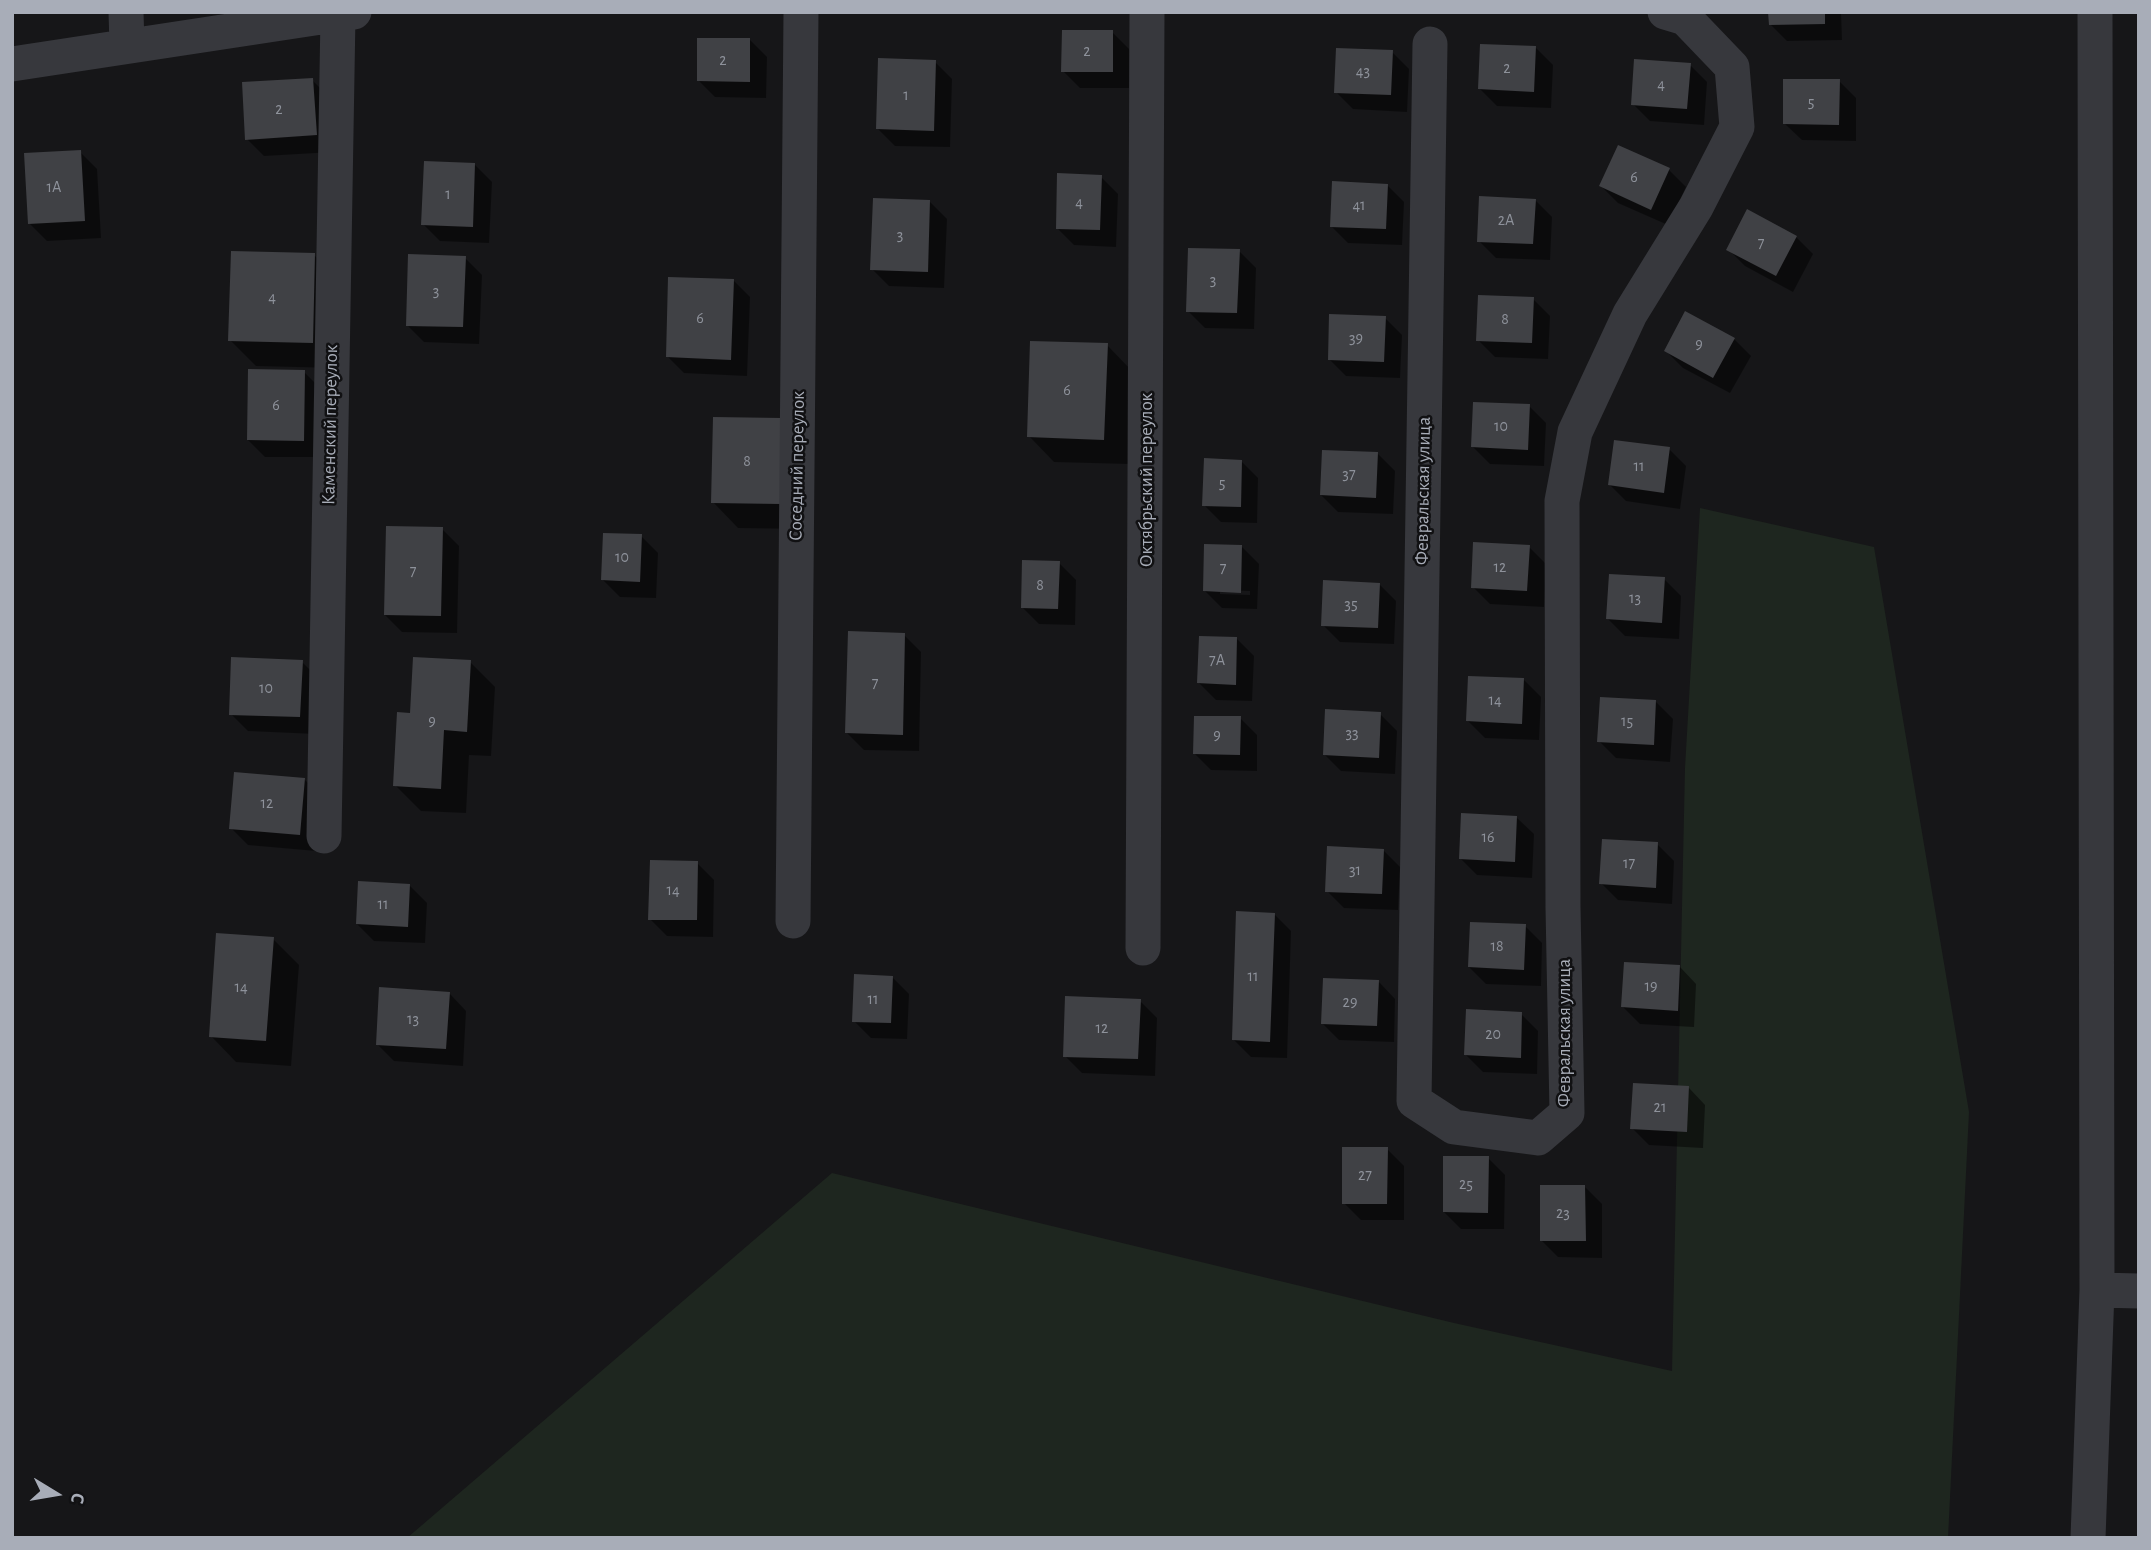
<!DOCTYPE html>
<html>
<head>
<meta charset="utf-8">
<style>
  body { margin:0 }
  #map { position:relative; width:2151px; height:1550px; overflow:hidden; background:#161618; font-family:"Alegreya Sans",sans-serif }
  canvas { display:block }
  .frame { position:absolute; inset:0; border:14px solid #a8adb8; pointer-events:none }
  .north { position:absolute; left:21px; top:1459px; width:70px; height:70px; -webkit-text-stroke:5px #111113; paint-order:stroke; rotate:101deg; font-size:19px; font-weight:700; line-height:28px; text-align:center; color:#a8adb8 }
  .north::after { content:''; display:block; margin:auto; width:24px; height:32px; background:#a8adb8; clip-path:polygon(50% 0,100% 100%,50% 72%,0 100%) }
</style>
</head>
<body>
<div id="map">
<canvas width="2151" height="1550"></canvas>
<div class="frame"></div>
<div class="north">С</div>
</div>
<script>
const ctx = document.querySelector('canvas').getContext('2d');
ctx.lineJoin = 'round';
function paint(path, color) {
  ctx.fillStyle = color;
  ctx.fill(path, 'evenodd');
}
function poly(rows) {
  const path = new Path2D();
  for (const r of rows) {
    path.moveTo(r[0], r[1]);
    for (let i = 2; i < r.length; i += 2) path.lineTo(r[i], r[i + 1]);
  }
  return path;
}
function trace(path, color, width, dash) {
  ctx.strokeStyle = color;
  ctx.lineWidth = width;
  ctx.lineCap = dash ? 'butt' : 'round';
  ctx.setLineDash(dash || []);
  ctx.stroke(path);
}
function label(font, color, halo, rows, align = 'center') {
  ctx.font = font + ' "Alegreya Sans",sans-serif';
  ctx.lineWidth = 5;
  ctx.setLineDash([]);
  ctx.textBaseline = 'middle';
  ctx.strokeStyle = halo;
  ctx.fillStyle = color;
  for (const [text, x, y, turn = 0] of rows) {
    ctx.save();
    ctx.translate(x, y);
    ctx.rotate((+turn || 0) * Math.PI / 180);
    ctx.textAlign = isNaN(turn) ? turn : align;
    if (halo) ctx.strokeText(text, 0, 0);
    ctx.fillText(text, 0, 0);
    ctx.restore();
  }
}
const green = poly([
  [1700,508,1874,547,1969,1112,1948,1538,407,1538,832,1173,1454,1323,1672,1371,1685,768]
]);
const shadow = poly([
  [1770,12,1841,12,1842,40,1787,41,1770,24],
  [1112,32,1129,49,1129,88,1080,88,1063,71],
  [750,40,767,57,766,98,715,97,698,80],
  [1536,48,1553,65,1551,108,1497,106,1480,89],
  [1392,52,1409,69,1407,112,1353,109,1336,92],
  [935,62,952,79,950,147,895,146,878,129],
  [1690,65,1707,82,1704,125,1650,121,1633,104],
  [312,80,329,97,333,152,264,156,247,139],
  [1839,81,1856,98,1856,141,1802,140,1785,124],
  [80,152,97,169,101,238,47,241,30,224],
  [475,165,492,182,489,243,440,241,423,224],
  [1669,170,1686,187,1668,225,1618,203,1601,186],
  [1101,177,1118,194,1116,247,1074,245,1057,228],
  [1387,185,1404,202,1402,245,1348,243,1331,226],
  [1535,200,1552,217,1550,260,1496,258,1479,241],
  [930,202,947,219,944,288,889,286,872,269],
  [1796,237,1813,254,1793,292,1745,266,1728,249],
  [1239,251,1256,268,1254,329,1205,328,1188,311],
  [314,255,340,281,337,368,256,366,230,340],
  [465,258,482,275,479,344,424,342,407,325],
  [733,280,750,297,747,376,684,373,667,356],
  [1533,299,1550,316,1548,359,1495,357,1478,340],
  [1385,318,1402,335,1400,378,1346,376,1329,359],
  [1734,339,1751,356,1730,393,1683,368,1666,351],
  [1107,345,1132,371,1129,464,1054,462,1029,436],
  [304,372,321,389,320,457,265,457,248,440],
  [1529,406,1546,423,1544,466,1490,464,1473,447],
  [715,419,805,529,738,528,713,502],
  [1669,449,1686,466,1680,509,1626,501,1609,484],
  [1378,454,1395,471,1393,514,1338,512,1321,495],
  [1241,461,1258,478,1257,523,1221,522,1204,505],
  [442,529,459,546,457,633,402,632,385,615],
  [641,536,658,553,656,598,620,597,603,580],
  [1242,547,1259,564,1257,609,1222,608,1205,591],
  [1220,590,1250,591,1250,595,1220,594],
  [1529,547,1546,564,1544,607,1490,604,1473,587],
  [1059,563,1076,580,1075,625,1039,624,1022,607],
  [1664,579,1681,596,1679,639,1625,636,1608,619],
  [1379,584,1396,601,1394,644,1340,642,1323,625],
  [904,635,921,652,919,751,864,750,847,733],
  [1237,639,1254,656,1252,701,1216,700,1199,683],
  [302,662,319,679,316,734,248,731,231,714],
  [470,662,495,687,491,756,469,755,466,813,421,811,395,785],
  [1524,680,1541,697,1539,740,1485,738,1468,721],
  [1656,702,1673,719,1670,762,1616,758,1599,741],
  [1380,714,1397,731,1395,774,1341,771,1324,754],
  [1240,718,1257,735,1257,771,1211,770,1194,753],
  [304,779,321,796,316,851,248,845,231,828],
  [1517,818,1534,834,1532,878,1477,875,1460,858],
  [1657,844,1674,861,1672,904,1618,900,1601,883],
  [1383,850,1400,867,1398,910,1344,908,1327,891],
  [697,863,714,880,713,937,667,936,650,919],
  [410,886,427,903,425,943,374,941,357,924],
  [1274,914,1291,931,1287,1058,1251,1057,1234,1040],
  [1525,926,1542,943,1541,986,1486,984,1469,967],
  [273,939,299,965,291,1066,236,1062,211,1036],
  [1680,967,1696,984,1694,1027,1640,1024,1623,1007],
  [892,977,909,994,907,1039,871,1038,854,1021],
  [1379,982,1395,999,1394,1042,1339,1040,1322,1023],
  [450,994,466,1011,463,1066,394,1061,377,1044],
  [1140,1001,1157,1018,1155,1076,1082,1073,1065,1056],
  [1521,1014,1538,1031,1537,1074,1483,1072,1466,1055],
  [1689,1088,1705,1105,1703,1148,1649,1145,1632,1128],
  [1387,1149,1404,1166,1404,1220,1361,1220,1344,1203],
  [1488,1158,1505,1175,1504,1229,1461,1229,1444,1212],
  [1585,1187,1602,1204,1602,1258,1558,1257,1541,1240]
]);
const building = poly([
  [1768,12,1825,12,1825,24,1769,25],
  [1062,30,1113,30,1113,72,1061,72],
  [697,38,750,38,750,82,697,81],
  [1480,44,1536,46,1534,92,1478,89],
  [1336,48,1393,50,1391,95,1334,93],
  [878,58,936,60,934,131,876,129],
  [1634,59,1691,63,1687,109,1631,105],
  [313,78,317,135,245,140,242,82],
  [1783,79,1840,79,1839,125,1783,124],
  [1618,145,1670,168,1651,210,1599,186],
  [81,150,85,221,28,224,24,153],
  [424,161,475,163,473,227,421,225],
  [1057,173,1102,175,1100,230,1056,229],
  [1332,181,1388,184,1386,229,1330,227],
  [1479,196,1536,199,1533,244,1477,242],
  [873,198,930,200,928,272,870,270],
  [1747,209,1797,236,1776,276,1726,250],
  [1188,248,1240,249,1237,313,1186,312],
  [231,251,315,253,313,343,228,341],
  [408,254,466,256,463,327,406,326],
  [668,277,734,279,731,360,666,357],
  [1478,295,1534,297,1532,343,1476,341],
  [1685,311,1735,338,1713,378,1664,351],
  [1329,314,1386,316,1384,362,1328,360],
  [1030,341,1108,343,1104,440,1027,437],
  [248,369,305,370,304,441,247,440],
  [1473,402,1530,404,1528,450,1471,447],
  [713,417,782,418,781,504,711,503],
  [1614,440,1670,447,1664,493,1608,485],
  [1322,450,1378,452,1376,498,1320,495],
  [1204,458,1242,460,1241,507,1202,506],
  [386,526,443,527,441,616,384,615],
  [603,533,642,534,640,582,601,580],
  [1473,542,1530,545,1527,591,1471,588],
  [1204,544,1242,545,1241,593,1203,591],
  [1022,560,1060,561,1058,609,1021,608],
  [1609,574,1665,577,1662,623,1606,619],
  [1323,580,1380,583,1378,628,1321,626],
  [848,631,905,633,903,735,845,733],
  [1199,636,1237,637,1236,685,1197,683],
  [231,657,303,660,300,717,229,715],
  [413,657,471,660,467,732,444,730,441,789,393,786,397,712,410,713],
  [1468,676,1524,678,1522,724,1466,721],
  [1600,697,1656,700,1654,745,1597,742],
  [1325,709,1381,712,1379,758,1323,755],
  [1194,716,1241,716,1240,755,1193,754],
  [234,772,305,778,300,835,229,829],
  [1461,813,1517,816,1515,862,1459,859],
  [1602,839,1658,842,1656,888,1599,884],
  [1327,846,1384,849,1382,894,1325,892],
  [650,860,698,861,697,920,648,920],
  [358,881,410,884,408,927,356,924],
  [1236,911,1275,913,1270,1042,1232,1040],
  [1470,922,1526,924,1524,970,1468,967],
  [216,933,274,937,266,1041,209,1037],
  [1624,962,1680,965,1678,1011,1621,1007],
  [854,974,893,976,891,1023,852,1022],
  [1323,978,1379,980,1377,1026,1321,1024],
  [379,987,450,992,446,1049,376,1045],
  [1065,996,1141,999,1138,1059,1063,1057],
  [1466,1009,1522,1012,1521,1058,1464,1055],
  [1633,1083,1689,1086,1687,1132,1630,1129],
  [1342,1147,1388,1147,1387,1204,1342,1204],
  [1443,1156,1489,1156,1488,1213,1443,1212],
  [1540,1185,1585,1185,1586,1241,1540,1241]
]);
const minor = poly([
  [126,12,127,45],
  [1430,44,1414,1101,1454,1127,1538,1138,1567,1113,1563,907,1562,501,1575,432,1630,314,1696,207,1737,127,1732,67,1685,18,1665,12],
  [12,64,354,12],
  [324,836,338,15],
  [793,921,801,12],
  [1143,948,1147,12],
  [2097,1290,2139,1291],
  [2088,1538,2097,1290,2095,12]
]);
const numberNames = [
  ["2",1087,51],
  ["2",723,60],
  ["2",1507,68],
  ["43",1363,71],
  ["4",1661,84],
  ["1",906,95],
  ["5",1811,102],
  ["2",279,109],
  ["6",1634,177],
  ["1А",54,187],
  ["1",448,194],
  ["4",1079,202],
  ["41",1359,205],
  ["2А",1506,220],
  ["3",900,235],
  ["7",1761,243],
  ["3",1213,280],
  ["3",436,291],
  ["4",272,297],
  ["6",700,318],
  ["8",1505,319],
  ["39",1356,338],
  ["9",1699,344],
  ["6",1067,390],
  ["6",276,405],
  ["10",1501,426],
  ["8",747,461],
  ["11",1639,466],
  ["37",1349,474],
  ["5",1222,483],
  ["10",622,557],
  ["12",1500,567],
  ["7",1223,568],
  ["7",413,571],
  ["8",1040,585],
  ["13",1635,598],
  ["35",1351,604],
  ["7А",1217,660],
  ["7",875,683],
  ["10",266,688],
  ["14",1495,700],
  ["9",432,721],
  ["15",1627,721],
  ["33",1352,733],
  ["9",1217,735],
  ["12",267,803],
  ["16",1488,837],
  ["17",1629,863],
  ["31",1355,870],
  ["14",673,890],
  ["11",383,904],
  ["18",1497,946],
  ["11",1253,976],
  ["19",1651,986],
  ["14",241,987],
  ["11",873,999],
  ["29",1350,1002],
  ["13",413,1019],
  ["12",1102,1028],
  ["20",1493,1034],
  ["21",1660,1107],
  ["27",1365,1175],
  ["25",1466,1184],
  ["23",1563,1213]
];
const streetNames = [
  ["Каменский переулок",330,425,-89],
  ["Соседний переулок",797,466,-89],
  ["Октябрьский переулок",1146,480,-90],
  ["Февральская улица",1423,491,-89],
  ["Февральская улица",1564,1033,-90]
];
paint(green, '#1e261f');
paint(shadow, '#0007');
paint(building, '#404145');
trace(minor, '#37383d', 35);
label('16px', '#8e929b', null, numberNames);
label('19px', '#a8adb8', '#111113', streetNames);
</script>
</body>
</html>
